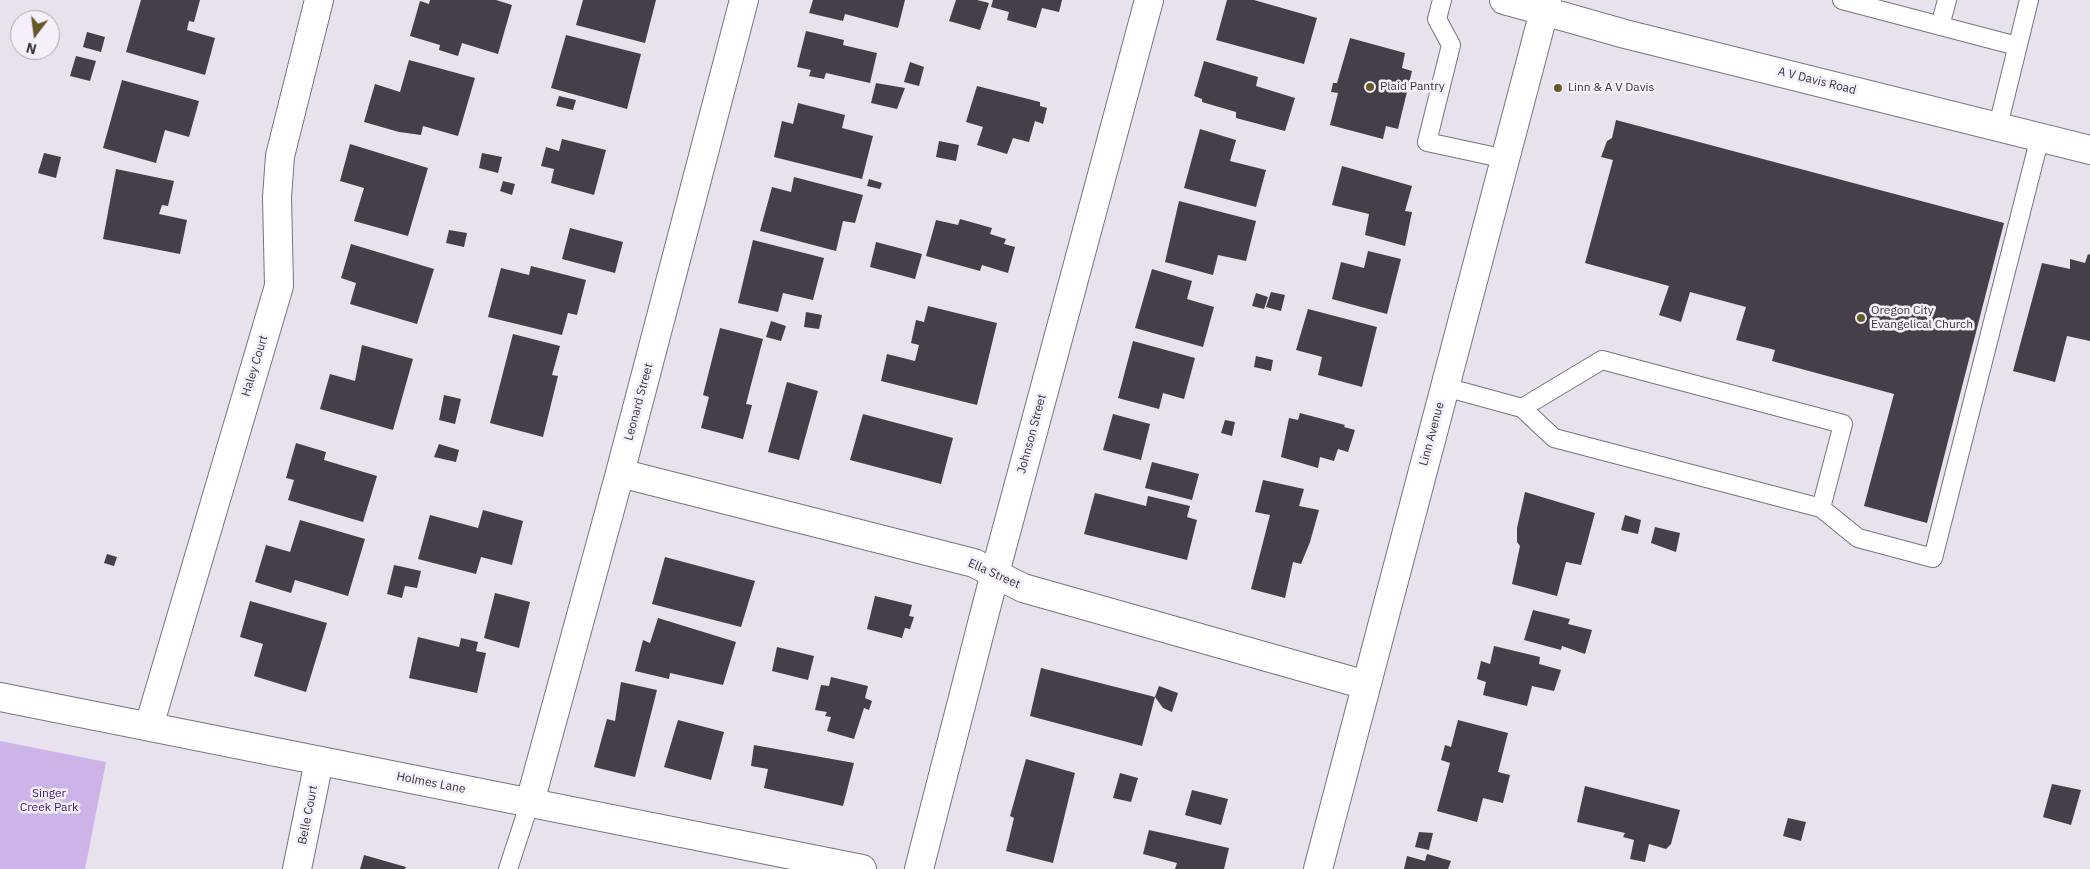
<!DOCTYPE html>
<html>
<head>
<meta charset="utf-8">
<style>
  body { margin:0 }
  #map { position:relative; width:2090px; height:869px; overflow:hidden; background:#e8e2ee; font-family:"IBM Plex Sans",sans-serif }
  canvas { display:block }
  .north { position:absolute; left:10px; top:10px; width:50px; height:50px; box-sizing:border-box; background:#f5effc; border:1px solid #aaa5af; border-radius:50%; rotate:195deg; font-size:14px; font-weight:700; line-height:20px; text-align:center; color:#39363b }
  .north::after { content:''; display:block; margin:auto; width:18px; height:22px; background:#655a26; clip-path:polygon(50% 0,100% 100%,50% 72%,0 100%) }
</style>
</head>
<body>
<div id="map">
<canvas width="2090" height="869"></canvas>
<div class="north">N</div>
</div>
<script>
const ctx = document.querySelector('canvas').getContext('2d');
ctx.lineJoin = 'round';
function paint(path, color) {
  ctx.fillStyle = color;
  ctx.fill(path, 'evenodd');
}
function poly(rows) {
  const path = new Path2D();
  for (const r of rows) {
    path.moveTo(r[0], r[1]);
    for (let i = 2; i < r.length; i += 2) path.lineTo(r[i], r[i + 1]);
  }
  return path;
}
function trace(path, color, width, dash) {
  ctx.strokeStyle = color;
  ctx.lineWidth = width;
  ctx.lineCap = dash ? 'butt' : 'round';
  ctx.setLineDash(dash || []);
  ctx.stroke(path);
}
function label(font, color, halo, rows, align = 'center') {
  ctx.font = font + ' "IBM Plex Sans",sans-serif';
  ctx.lineWidth = 5;
  ctx.setLineDash([]);
  ctx.textBaseline = 'middle';
  ctx.strokeStyle = halo;
  ctx.fillStyle = color;
  for (const [text, x, y, turn = 0] of rows) {
    ctx.save();
    ctx.translate(x, y);
    ctx.rotate((+turn || 0) * Math.PI / 180);
    ctx.textAlign = isNaN(turn) ? turn : align;
    if (halo) ctx.strokeText(text, 0, 0);
    ctx.fillText(text, 0, 0);
    ctx.restore();
  }
}
const green = poly([
  [0,741,106,762,85,869,0,869]
]);
const building = poly([
  [141,0,200,0,194,22,189,21,187,30,215,38,205,75,126,52],
  [430,0,496,0,512,5,498,54,462,43,458,56,439,50,440,45,410,36,420,1,429,4],
  [583,0,656,0,645,43,576,25],
  [813,0,905,0,898,28,845,14,843,21,809,13],
  [956,0,977,0,989,3,980,30,949,21],
  [993,0,1062,0,1059,12,1042,8,1036,28,1007,20,1009,12,991,7],
  [1227,0,1254,0,1317,18,1304,64,1216,40],
  [806,31,844,40,843,45,877,53,870,83,826,73,824,79,809,76,811,70,797,67],
  [87,32,105,37,101,52,83,47],
  [566,35,641,54,627,109,551,88],
  [1350,38,1405,53,1402,68,1412,71,1398,129,1386,126,1383,139,1330,125,1338,93,1331,92,1333,83,1337,83],
  [76,56,96,61,90,81,70,76],
  [409,60,475,78,458,136,423,126,421,135,399,132,364,122,375,84,400,92],
  [1204,61,1258,77,1256,86,1295,98,1285,131,1236,118,1236,112,1202,102,1202,99,1194,96],
  [910,62,924,67,919,86,904,82],
  [122,80,199,101,189,137,165,130,156,163,103,148],
  [876,83,905,88,897,109,871,103],
  [977,86,1040,102,1040,106,1047,108,1043,124,1035,121,1029,142,1013,138,1007,154,977,145,983,127,966,122],
  [559,96,576,100,573,110,556,106],
  [798,103,845,115,842,128,873,136,862,179,774,157,782,121,793,124],
  [1616,120,2004,223,1927,523,1864,506,1894,394,1772,361,1775,350,1736,340,1746,307,1690,292,1681,322,1659,315,1669,286,1585,263,1613,160,1601,157,1607,141,1612,138],
  [1200,129,1236,140,1230,161,1266,170,1256,207,1184,188],
  [562,139,606,150,594,195,551,183,554,169,541,166,546,147,559,151],
  [939,141,959,145,956,161,936,157],
  [350,144,428,168,408,236,354,221,364,188,340,181],
  [44,153,61,157,56,178,38,173],
  [482,153,502,157,498,173,479,168],
  [1342,166,1412,186,1405,211,1412,212,1405,246,1365,235,1369,214,1332,205],
  [116,169,174,181,168,206,162,205,159,214,187,220,180,254,103,239],
  [794,177,863,195,855,223,843,221,836,251,760,231,772,187,791,192],
  [869,179,882,183,880,189,867,186],
  [503,181,515,184,512,195,500,191],
  [1179,201,1256,221,1246,261,1218,255,1213,275,1165,262],
  [960,219,992,228,990,234,1006,239,1004,244,1015,247,1008,273,982,265,980,271,926,256,936,220,958,225],
  [570,228,623,242,615,273,562,259],
  [449,230,467,233,464,247,446,243],
  [753,240,824,258,813,300,783,293,778,312,738,303],
  [876,242,922,254,915,279,870,267],
  [351,244,434,269,417,324,350,304,356,283,341,278],
  [1368,251,1401,259,1387,314,1332,299,1341,262,1364,268],
  [2088,254,2090,255,2090,341,2067,336,2055,382,2013,371,2042,263,2070,269,2070,259,2085,263],
  [531,266,586,280,577,315,568,313,562,335,488,317,501,268,529,275],
  [1152,269,1192,281,1187,299,1214,307,1203,347,1135,328],
  [1271,292,1285,295,1281,311,1266,307],
  [1256,293,1268,297,1264,309,1252,306],
  [928,306,997,323,977,405,881,381,887,354,915,361,919,345,911,343,916,320,924,322],
  [1308,309,1377,327,1362,387,1318,375,1322,357,1296,350],
  [806,312,822,315,819,329,804,327],
  [771,321,786,326,781,341,766,337],
  [720,328,763,339,746,404,752,405,743,439,701,428,709,397,703,395],
  [513,334,560,346,552,375,558,376,543,437,490,423],
  [1133,341,1195,358,1184,399,1163,393,1159,409,1118,398],
  [362,345,413,359,393,430,320,409,330,374,355,381],
  [1256,356,1273,360,1271,371,1254,367],
  [787,382,818,391,799,460,768,452],
  [444,395,461,399,455,424,439,420],
  [1300,413,1345,425,1344,427,1355,430,1348,452,1338,449,1334,461,1320,457,1318,468,1281,457,1289,418,1298,420],
  [863,414,953,438,941,484,850,460],
  [1113,414,1150,424,1141,460,1103,450],
  [1225,420,1235,422,1232,436,1221,433],
  [296,443,326,452,324,460,377,476,363,522,288,500,294,480,286,478],
  [439,444,459,450,456,462,434,457],
  [1152,462,1199,474,1192,500,1145,488],
  [1263,480,1304,489,1299,506,1319,510,1310,542,1301,564,1293,562,1285,598,1251,589,1270,515,1255,512],
  [1525,492,1595,513,1581,565,1566,562,1557,596,1512,584,1520,546,1517,542,1517,528],
  [1095,493,1146,506,1148,496,1190,506,1187,517,1197,520,1187,560,1084,534],
  [483,510,523,521,512,565,481,557,476,574,418,559,430,515,478,528],
  [1625,515,1641,520,1638,534,1621,530],
  [300,520,365,539,348,596,295,580,291,593,255,582,266,545,290,552],
  [1655,527,1680,533,1676,552,1651,543],
  [107,554,117,557,114,566,104,563],
  [665,557,755,581,741,627,652,604],
  [394,565,421,571,417,588,405,586,402,598,387,594],
  [495,593,530,602,519,648,484,638],
  [875,596,912,605,909,616,914,617,910,629,905,628,902,638,867,629],
  [250,601,327,623,306,692,254,676,263,644,240,637],
  [1533,610,1570,619,1568,624,1592,630,1585,654,1562,646,1561,650,1524,640],
  [658,618,736,642,723,685,670,673,669,679,635,671,643,640,650,643],
  [418,637,459,647,461,638,478,642,476,651,486,653,477,693,409,678],
  [1494,646,1540,657,1539,664,1561,670,1554,691,1532,686,1527,706,1483,695,1486,682,1477,679,1481,661,1490,664],
  [777,647,814,656,808,680,772,671],
  [1041,668,1155,697,1142,746,1030,716],
  [831,677,868,686,865,698,872,701,869,710,864,708,854,739,827,731,831,717,825,716,827,712,815,710,821,685,829,686],
  [621,682,657,690,635,777,594,767,607,719,615,721],
  [1159,686,1178,693,1172,712,1163,708,1155,697],
  [678,720,724,732,711,780,664,767],
  [1458,720,1508,733,1498,772,1510,775,1503,803,1483,798,1477,822,1437,811,1450,763,1441,760,1445,745,1451,747],
  [754,745,854,763,843,806,764,788,768,769,751,766],
  [1026,759,1075,773,1053,863,1006,851,1014,818,1010,816],
  [1120,773,1138,778,1131,802,1113,798],
  [2052,784,2081,790,2071,825,2043,817],
  [1585,786,1680,810,1671,844,1666,849,1649,844,1645,862,1630,859,1634,840,1623,837,1625,833,1577,822],
  [1192,790,1228,799,1221,825,1185,815],
  [1788,818,1806,822,1801,841,1783,836],
  [1149,830,1229,848,1224,869,1175,869,1177,863,1143,854],
  [1419,832,1433,833,1429,850,1415,847],
  [1427,854,1451,861,1448,869,1404,869,1407,856,1425,861],
  [364,855,406,867,405,869,360,869]
]);
const lane = poly([
  [1442,0,1437,19,1451,45,1427,142,1506,159],
  [1842,0,2017,46],
  [1940,26,1947,0],
  [1998,126,2029,0],
  [1445,387,1522,408,1554,438,1821,508,1843,424,1602,360,1522,408],
  [1821,508,1858,538,1933,558,2040,137],
  [508,869,530,802]
]);
const street = poly([
  [1504,0,1544,11],
  [620,473,974,563,1023,588,1366,685],
  [149,726,279,286,277,197,280,156,319,0],
  [530,802,620,473,744,0],
  [297,869,319,761],
  [919,869,995,573,1149,0]
]);
const secondary = poly([
  [1544,11,1625,34,2090,150],
  [0,697,862,869],
  [1318,869,1547,0]
]);
const markers = [
  [1370,87,5,"#655a26"],
  [1558,88,5,"#655a26"],
  [1861,318,5,"#655a26"]
];
const streetNames = [
  ["A V Davis Road",1817,81,14],
  ["Haley Court",255,366,-73],
  ["Leonard Street",639,402,-75],
  ["Johnson Street",1032,434,-75],
  ["Linn Avenue",1432,434,-75],
  ["Ella Street",994,574,24],
  ["Holmes Lane",431,783,11],
  ["Belle Court",308,815,-79]
];
const poiNames = [
  ["Plaid Pantry",1380,87],
  ["Linn & A V Davis",1568,88],
  ["Oregon City",1871,311],
  ["Evangelical Church",1871,325]
];
const parkNames = [
  ["Singer",49,794],
  ["Creek Park",49,808]
];
paint(green, '#cdb4e8');
paint(building, '#443f49');
trace(lane, '#78737e', 20);
trace(street, '#78737e', 30);
trace(secondary, '#78737e', 30);
trace(lane, '#fff', 18);
trace(street, '#fff', 28);
trace(secondary, '#fff', 28);
for (const [x, y, r, color] of markers) {
  const dot = new Path2D();
  dot.arc(x, y, r, 0, 2 * Math.PI);
  ctx.fillStyle = color;
  ctx.fill(dot);
  trace(dot, '#f5effc', 2);
}
label('12px', '#39363b', '#f5effc', streetNames);
label('12px', '#39363b', '#f5effc', poiNames, 'left');
label('12px', '#421861', '#f5effc', parkNames);
</script>
</body>
</html>
